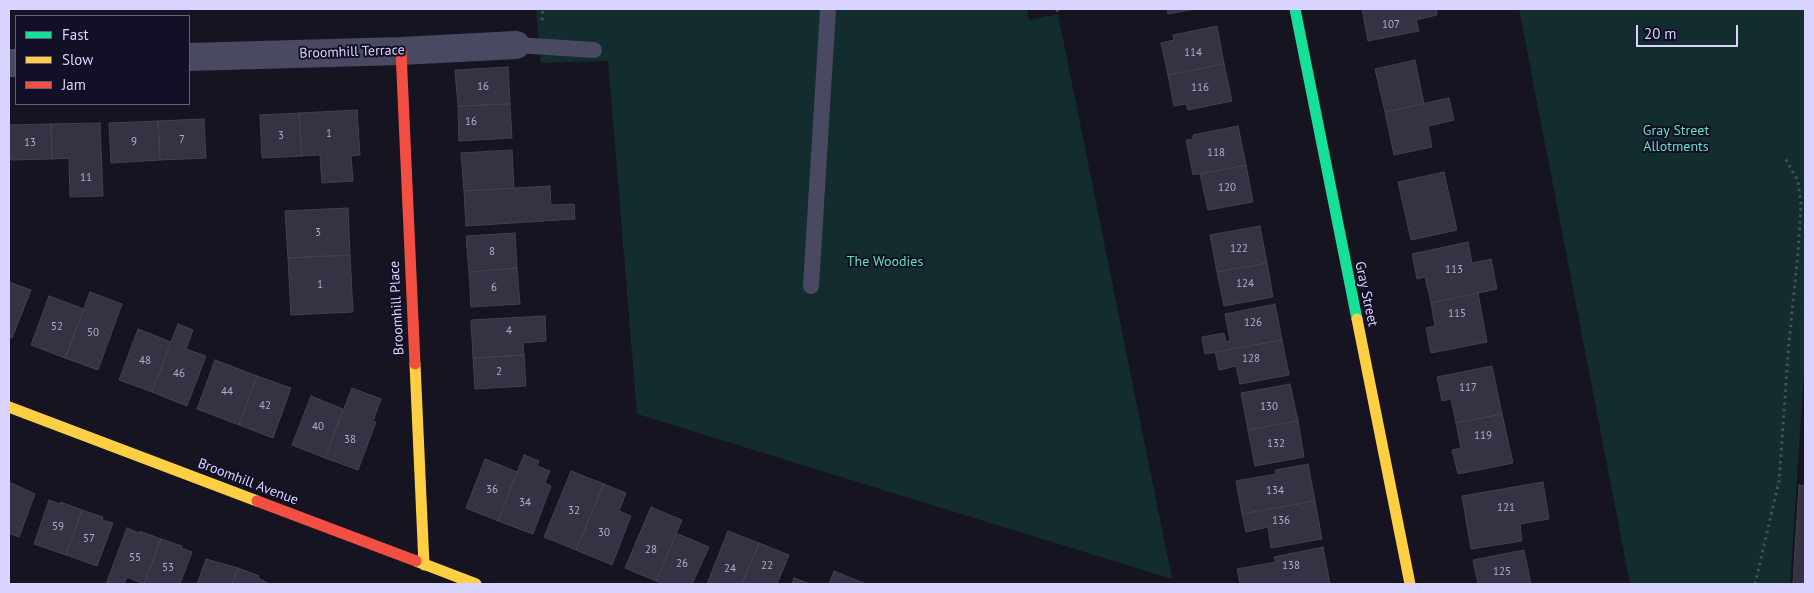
<!DOCTYPE html>
<html>
<head>
<meta charset="utf-8">
<style>
  body { margin:0 }
  #map { position:relative; width:1814px; height:593px; overflow:hidden; background:#161421; font-family:"PT Sans",sans-serif }
  canvas { display:block }
  .frame { position:absolute; inset:0; border:10px solid #d9d4ff; pointer-events:none }
  .legend { position:absolute; left:15px; top:15px; width:175px; height:90px; box-sizing:border-box; background:#130f26; border:1px solid #625e7d; margin:0; padding:6px 9px; list-style:none; font-size:15px; color:#d9d4ff }
  .legend li { display:flex; align-items:center; gap:10px; height:25px }
  .legend b { width:25px; border:1px solid #625e7d }
  .scale { position:absolute; left:1636px; top:25px; width:102px; height:22px; box-sizing:border-box; border:2px solid #d9d4ff; border-top:0; padding-left:6px; font-size:15px; line-height:18px; white-space:nowrap; color:#d9d4ff; -webkit-text-stroke:4px #130f26; paint-order:stroke }
</style>
</head>
<body>
<div id="map">
<canvas width="1814" height="593"></canvas>
<div class="frame"></div>
<ul class="legend">
<li><b style="height:6px;background:#16e098"></b>Fast</li>
<li><b style="height:6px;background:#ffcf43"></b>Slow</li>
<li><b style="height:6px;background:#f24e42"></b>Jam</li>
</ul>
<div class="scale">20 m</div>
</div>
<script>
const ctx = document.querySelector('canvas').getContext('2d');
ctx.lineJoin = 'round';
function paint(path, color) {
  ctx.fillStyle = color;
  ctx.fill(path, 'evenodd');
}
function poly(rows) {
  const path = new Path2D();
  for (const r of rows) {
    path.moveTo(r[0], r[1]);
    for (let i = 2; i < r.length; i += 2) path.lineTo(r[i], r[i + 1]);
  }
  return path;
}
function trace(path, color, width, dash) {
  ctx.strokeStyle = color;
  ctx.lineWidth = width;
  ctx.lineCap = dash ? 'butt' : 'round';
  ctx.setLineDash(dash || []);
  ctx.stroke(path);
}
function label(font, color, halo, rows, align = 'center') {
  ctx.font = font + ' "PT Sans",sans-serif';
  ctx.lineWidth = 4;
  ctx.setLineDash([]);
  ctx.textBaseline = 'middle';
  ctx.strokeStyle = halo;
  ctx.fillStyle = color;
  for (const [text, x, y, turn = 0] of rows) {
    ctx.save();
    ctx.translate(x, y);
    ctx.rotate((+turn || 0) * Math.PI / 180);
    ctx.textAlign = isNaN(turn) ? turn : align;
    if (halo) ctx.strokeText(text, 0, 0);
    ctx.fillText(text, 0, 0);
    ctx.restore();
  }
}
const green = poly([
  [536,9,1027,9,1029,20,1058,14,1172,579,637,414,608,61,541,63],
  [1519,9,1805,9,1805,357,1790,584,1630,584]
]);
const building = poly([
  [1167,9,1195,9,1168,14,1167,9],
  [1362,9,1436,9,1437,15,1416,20,1419,31,1368,41,1362,9],
  [1217,26,1224,64,1168,75,1161,43,1174,40,1173,35,1217,26],
  [1415,60,1424,104,1385,112,1375,69,1415,60],
  [1224,64,1232,101,1188,110,1186,104,1174,106,1168,75,1224,64],
  [508,67,510,104,458,106,455,70,508,67],
  [1449,98,1454,120,1428,126,1432,147,1394,155,1385,112,1449,98],
  [510,104,512,138,459,141,458,106,510,104],
  [357,110,360,155,351,156,353,181,322,183,320,155,302,156,299,113,357,110],
  [299,113,302,156,262,158,260,115,299,113],
  [204,119,206,158,160,160,158,121,204,119],
  [158,121,160,160,111,163,109,123,158,121],
  [100,123,103,196,70,197,69,158,52,159,51,124,100,123],
  [51,124,52,159,10,160,9,125,51,124],
  [1238,126,1246,165,1193,175,1186,140,1193,139,1193,135,1238,126],
  [512,150,514,188,464,191,461,153,512,150],
  [1246,165,1253,202,1208,210,1200,174,1246,165],
  [1444,172,1457,230,1411,240,1398,182,1444,172],
  [550,186,551,205,574,204,575,219,466,226,464,191,550,186],
  [348,208,350,255,288,258,285,211,348,208],
  [1260,226,1267,263,1217,272,1210,235,1260,226],
  [515,233,517,268,469,272,466,236,515,233],
  [1468,242,1472,263,1491,259,1497,289,1431,303,1425,277,1417,279,1412,254,1468,242],
  [350,255,353,312,291,315,288,258,350,255],
  [1267,263,1273,297,1224,306,1217,272,1267,263],
  [517,268,520,304,471,307,469,272,517,268],
  [9,282,31,290,12,338,9,337,9,282],
  [90,292,122,304,98,370,65,358,90,292],
  [1478,293,1487,342,1431,353,1426,328,1435,326,1431,303,1478,293],
  [49,296,84,309,65,358,31,345,49,296],
  [1275,304,1282,340,1205,354,1202,337,1224,333,1226,342,1230,341,1225,314,1275,304],
  [545,316,546,341,523,343,524,355,473,358,471,320,545,316],
  [178,324,193,330,186,349,206,356,187,406,152,392,178,324],
  [138,329,171,342,152,392,119,380,138,329],
  [1282,340,1289,375,1240,384,1236,366,1219,370,1215,352,1282,340],
  [524,355,526,386,475,389,473,358,524,355],
  [215,360,257,376,239,425,197,409,215,360],
  [1492,366,1502,414,1456,423,1451,399,1442,401,1437,377,1492,366],
  [257,376,291,388,273,438,239,425,257,376],
  [1290,384,1298,421,1248,430,1241,393,1290,384],
  [352,388,381,399,373,421,376,422,358,470,325,458,352,388],
  [311,396,343,409,325,458,292,445,311,396],
  [1502,414,1513,463,1458,474,1452,450,1461,448,1456,423,1502,414],
  [1298,421,1304,457,1255,466,1248,430,1298,421],
  [524,455,539,461,537,466,550,471,545,483,551,486,533,534,498,521,524,455],
  [485,459,517,472,498,521,466,508,485,459],
  [1308,464,1315,501,1242,514,1236,481,1276,474,1275,470,1308,464],
  [571,471,604,484,576,550,544,537,571,471],
  [9,482,35,494,19,537,9,533,9,482],
  [1543,482,1549,519,1520,524,1522,541,1471,549,1462,496,1543,482],
  [604,484,626,493,619,511,631,516,612,565,576,550,604,484],
  [1799,485,1805,486,1805,584,1793,584,1799,485],
  [49,500,60,504,61,502,82,510,66,555,34,544,49,500],
  [1315,501,1322,539,1271,548,1268,527,1246,532,1242,514,1315,501],
  [651,507,682,520,656,581,625,568,651,507],
  [82,510,103,517,102,520,113,523,97,566,66,555,82,510],
  [127,528,139,533,140,531,161,539,144,584,127,577,124,584,106,584,127,528],
  [728,531,759,543,742,584,707,584,728,531],
  [676,533,709,547,692,584,664,584,656,581,676,533],
  [161,539,182,546,181,548,192,552,180,584,144,584,161,539],
  [759,543,789,555,777,584,742,584,759,543],
  [1323,547,1330,584,1240,584,1237,569,1276,562,1274,557,1323,547],
  [1524,550,1531,584,1478,584,1473,560,1524,550],
  [206,559,238,568,232,584,197,584,206,559],
  [238,568,259,576,258,578,268,583,268,584,232,584,238,568],
  [834,571,866,584,829,584,834,571],
  [794,578,810,584,792,584,794,578]
]);
const path = poly([
  [1057,9,1058,14],
  [542,20,543,9],
  [1755,584,1779,481,1789,342,1798,253,1801,204,1798,181,1785,158]
]);
const lane = poly([
  [516,45,594,50],
  [811,286,828,9]
]);
const street = poly([
  [189,57,401,51,516,45],
  [9,63,16,63]
]);
const fast = poly([
  [1295,9,1357,319]
]);
const slow = poly([
  [1357,319,1410,584],
  [415,364,424,565],
  [9,407,257,501],
  [416,561,476,584]
]);
const jam = poly([
  [401,51,415,364],
  [257,501,416,561]
]);
const numberNames = [
  ["107",1391,25],
  ["114",1193,53],
  ["16",483,87],
  ["116",1200,88],
  ["16",471,122],
  ["1",329,134],
  ["3",281,136],
  ["7",182,140],
  ["9",134,142],
  ["13",30,143],
  ["118",1216,153],
  ["11",86,178],
  ["120",1227,188],
  ["3",318,233],
  ["122",1239,249],
  ["8",492,252],
  ["113",1454,270],
  ["124",1245,284],
  ["1",320,285],
  ["6",494,288],
  ["115",1457,314],
  ["126",1253,323],
  ["52",57,327],
  ["4",509,331],
  ["50",93,333],
  ["128",1251,359],
  ["48",145,361],
  ["2",499,372],
  ["46",179,374],
  ["117",1468,388],
  ["44",227,392],
  ["42",265,406],
  ["130",1269,407],
  ["40",318,427],
  ["119",1483,436],
  ["38",350,440],
  ["132",1276,444],
  ["36",492,490],
  ["134",1275,491],
  ["34",525,503],
  ["121",1506,508],
  ["32",574,511],
  ["136",1281,521],
  ["59",58,527],
  ["30",604,533],
  ["57",89,539],
  ["28",651,550],
  ["55",135,558],
  ["26",682,564],
  ["22",767,566],
  ["138",1291,566],
  ["53",168,568],
  ["24",730,569],
  ["125",1502,572]
];
const streetNames = [
  ["Broomhill Terrace",352,52,-2],
  ["Gray Street",1366,294,78],
  ["Broomhill Place",397,308,-93],
  ["Broomhill Avenue",248,482,21]
];
const parkNames = [
  ["Gray Street",1676,131],
  ["Allotments",1676,147],
  ["The Woodies",885,262]
];
paint(green, '#132c2d');
paint(building, '#343243');
trace(building, '#433f54', 1);
trace(path, '#44505f', 3, [2.5, 4]);
trace(lane, '#4a4962', 16);
trace(street, '#4a4962', 28);
trace(fast, '#16e098', 11);
trace(slow, '#ffcf43', 11);
trace(jam, '#f24e42', 11);
label('11px', '#b0acd0', null, numberNames);
label('14px', '#d9d4ff', '#130f26', streetNames);
label('14px', '#5fe0c0', '#130f26', parkNames);
</script>
</body>
</html>
